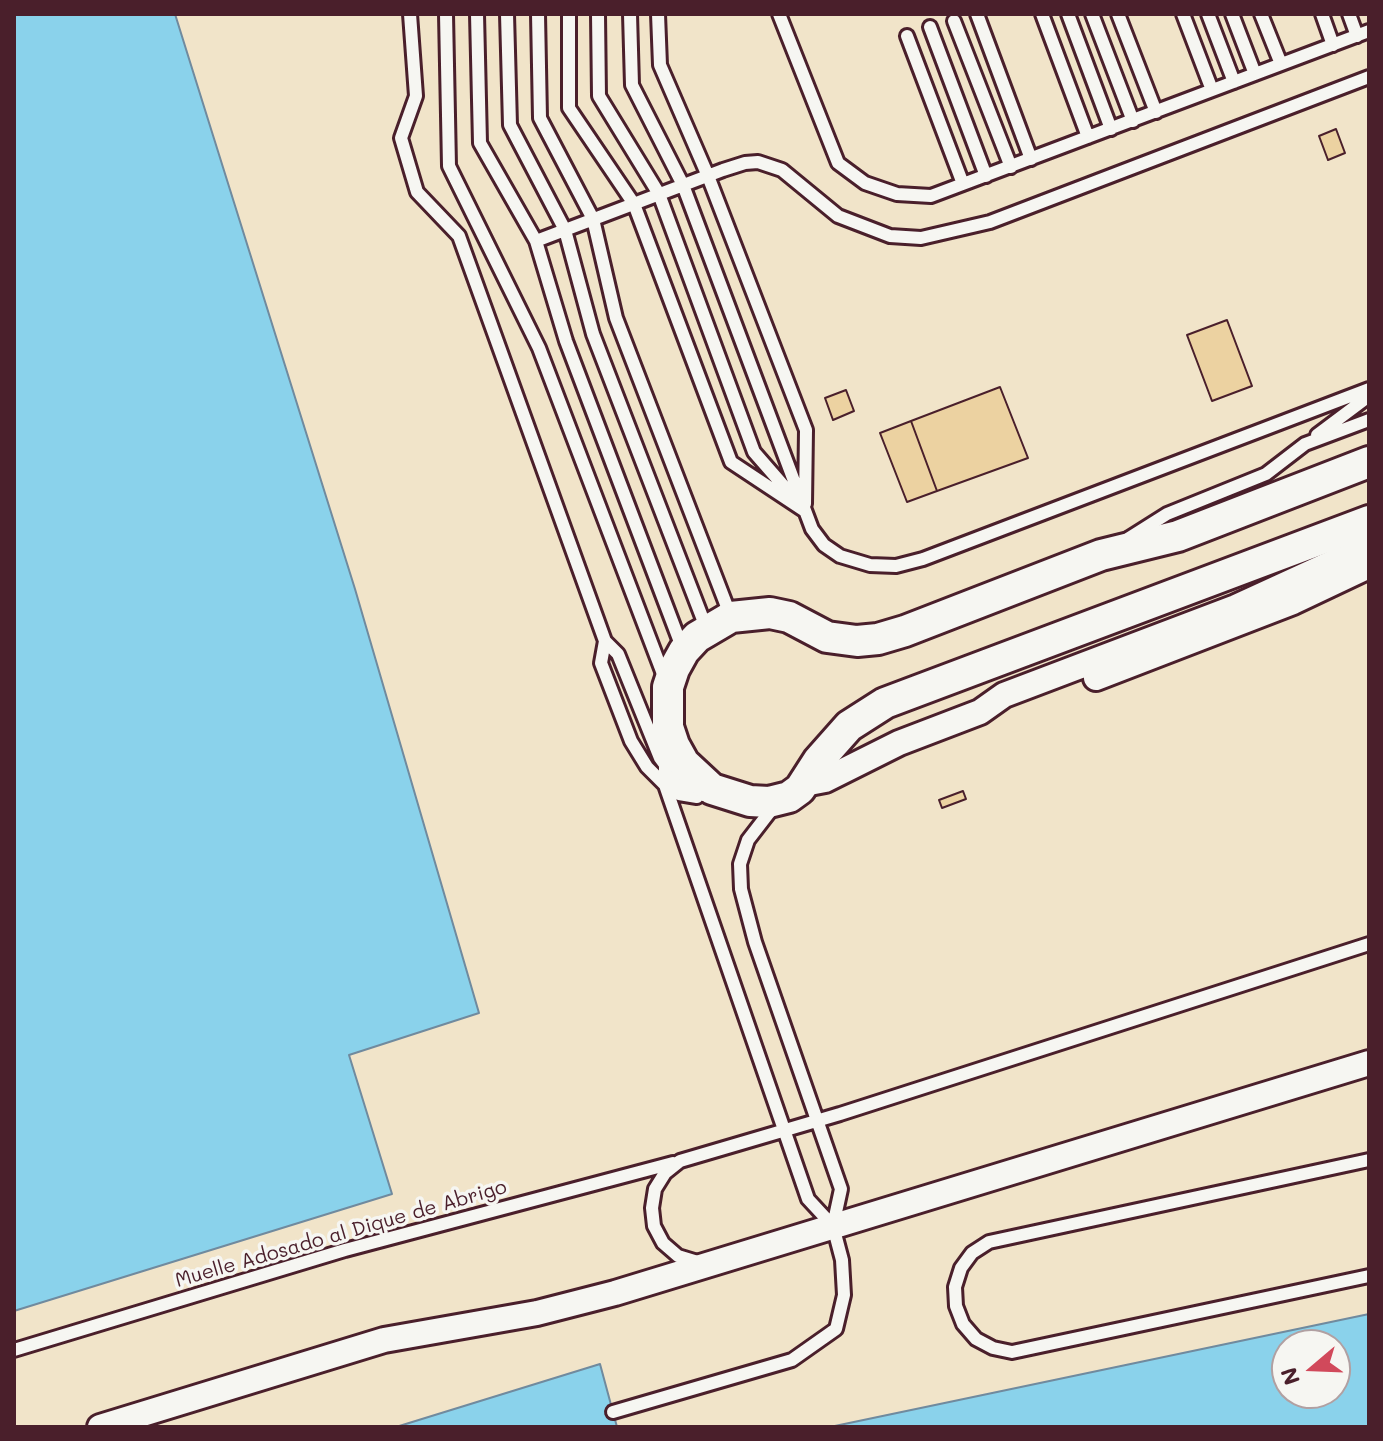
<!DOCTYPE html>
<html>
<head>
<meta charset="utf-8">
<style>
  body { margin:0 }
  #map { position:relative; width:1383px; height:1441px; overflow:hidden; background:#f3ebda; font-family:Mali,sans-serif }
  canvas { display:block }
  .frame { position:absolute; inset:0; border:16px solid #4a1f2b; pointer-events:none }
  .north { position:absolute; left:1271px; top:1329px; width:80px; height:80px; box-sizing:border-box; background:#f6f6f2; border:2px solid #b1a0a2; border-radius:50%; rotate:251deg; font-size:22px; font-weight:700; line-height:32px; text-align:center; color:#4a1f2b }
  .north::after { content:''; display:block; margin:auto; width:28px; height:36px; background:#d1495b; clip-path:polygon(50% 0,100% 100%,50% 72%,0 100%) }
</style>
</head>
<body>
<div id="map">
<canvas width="1383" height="1441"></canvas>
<div class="frame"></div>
<div class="north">N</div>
</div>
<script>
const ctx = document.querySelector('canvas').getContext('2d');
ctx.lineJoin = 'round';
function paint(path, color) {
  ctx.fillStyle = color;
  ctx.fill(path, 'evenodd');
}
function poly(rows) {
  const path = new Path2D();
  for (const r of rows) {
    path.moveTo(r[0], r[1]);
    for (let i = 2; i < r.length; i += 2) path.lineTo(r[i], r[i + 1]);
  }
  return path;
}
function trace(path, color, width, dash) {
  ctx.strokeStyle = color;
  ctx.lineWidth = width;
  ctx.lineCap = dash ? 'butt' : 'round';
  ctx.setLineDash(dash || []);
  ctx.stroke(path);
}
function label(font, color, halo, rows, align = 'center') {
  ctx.font = font + ' Mali,sans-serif';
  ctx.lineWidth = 7;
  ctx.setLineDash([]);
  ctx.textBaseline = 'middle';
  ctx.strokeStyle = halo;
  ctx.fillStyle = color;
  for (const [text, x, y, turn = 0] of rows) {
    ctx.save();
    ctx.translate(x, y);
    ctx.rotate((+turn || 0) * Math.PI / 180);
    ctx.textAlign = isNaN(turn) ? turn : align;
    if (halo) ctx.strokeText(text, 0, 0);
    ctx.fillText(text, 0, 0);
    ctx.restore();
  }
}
const built = poly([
  [170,14,1369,14,1369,1314,831,1427,617,1427,599,1364,396,1427,14,1427,14,1311,392,1194,349,1055]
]);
const water = poly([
  [14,14,175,14,355,589,479,1013,349,1055,392,1194,14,1311,14,14],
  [1369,1314,1369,1427,830,1427,935,1405,1369,1314],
  [1287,1345,1335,1345,1335,1393,1287,1393,1287,1345],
  [600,1364,617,1427,396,1427,600,1364]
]);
const building = poly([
  [1336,129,1345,153,1328,160,1319,136,1336,129],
  [1227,320,1252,386,1212,401,1187,335,1227,320],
  [1000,387,1028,458,937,491,911,421,1000,387],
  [846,390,854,411,833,420,825,398,846,390],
  [911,421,937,491,907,502,880,433,911,421],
  [963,791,966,799,942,808,939,800,963,791]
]);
const service = poly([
  [410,14,416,96,401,138,417,192,459,236,605,641,618,654,660,758,674,777,690,790,704,795],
  [446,14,449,166,539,348,665,679],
  [477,14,480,143,536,241,566,341,683,650],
  [507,14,510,125,565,230,593,334,707,630],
  [538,14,540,118,593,219,616,318,731,617],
  [569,14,569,108,634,204,731,462,805,511],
  [598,14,599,96,659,194,754,452,795,499],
  [630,14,632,85,683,185,812,529,824,545,840,556,870,565,896,566,923,559,1369,389],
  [658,14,660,65,708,176,806,430,805,504],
  [779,14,838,163,865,183,897,194,931,196,1369,31],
  [977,14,1031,159],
  [1042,14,1088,137],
  [1068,14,1111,129],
  [1092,14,1133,121],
  [1118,14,1156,112],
  [1183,14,1212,90],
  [1208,14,1234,82],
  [1232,14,1255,74],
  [1261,14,1281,64],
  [1322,14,1333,45],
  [1349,14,1357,36],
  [954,21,1011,167],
  [930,27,986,176],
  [907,36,963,184],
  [536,241,723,170,745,163,758,162,782,170,838,216,890,236,921,238,990,222,1369,77],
  [1317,435,1369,396],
  [1129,538,1167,514,1266,474,1305,444,1369,420],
  [605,641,601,663,631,741,647,767,665,785,679,794,697,797],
  [775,805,748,840,740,864,741,889,755,942,841,1189,833,1226],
  [1369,1160,989,1242,972,1253,961,1268,955,1287,956,1306,963,1324,976,1339,993,1348,1012,1352,1369,1276],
  [701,1263,678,1256,663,1243,654,1226,652,1208,655,1189,665,1173,680,1161,840,1114,1369,944],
  [14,1350,345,1250,673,1163],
  [613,1412,792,1360,836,1329,844,1295,842,1260,833,1226,808,1199,665,785,665,765]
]);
const minor = poly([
  [1096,678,1293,602,1369,566],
  [804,784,825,780,899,743,980,712,1004,695,1236,607,1369,546],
  [100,1427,384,1340,537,1313,615,1293,1369,1063]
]);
const tertiary = poly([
  [1369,462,1178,536,1101,555,905,631,878,639,857,641,827,637,789,617,770,613,731,617,697,637,684,651,674,669,668,687,668,727,674,745,684,763,712,789,750,801,769,802,789,797,800,789,818,761,849,726,885,703,1369,521]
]);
const streetNames = [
  ["Muelle Adosado al Dique de Abrigo",341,1234,-16]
];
paint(built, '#f1e4c9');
paint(water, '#8ad2eb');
trace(water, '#708a9e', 2);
paint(building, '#ecd2a1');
trace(building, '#4a1f2b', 2);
trace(service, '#4a1f2b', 18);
trace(minor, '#4a1f2b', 30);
trace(tertiary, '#4a1f2b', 36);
trace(service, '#f6f6f2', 12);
trace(minor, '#f6f6f2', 24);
trace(tertiary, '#f6f6f2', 30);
label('20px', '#4a1f2b', '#f6f6f2', streetNames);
</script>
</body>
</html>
